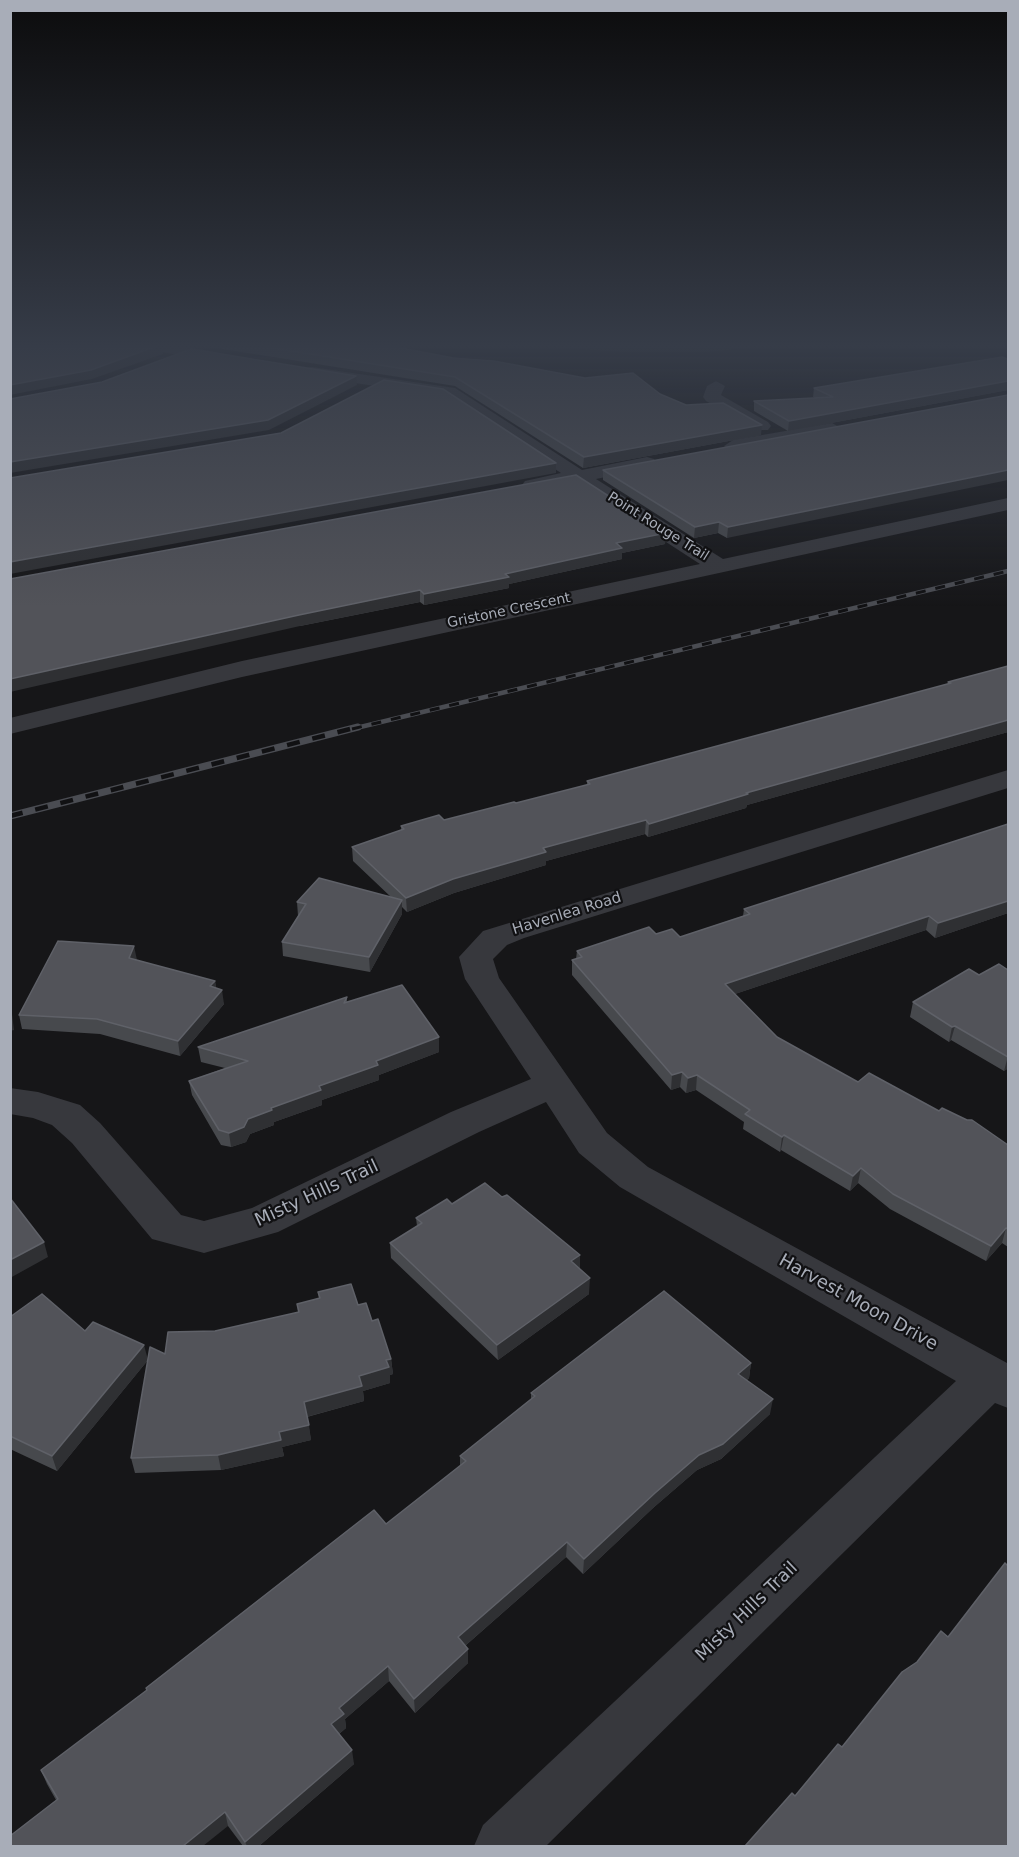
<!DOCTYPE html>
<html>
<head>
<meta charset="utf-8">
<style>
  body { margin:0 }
  #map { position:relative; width:1019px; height:1857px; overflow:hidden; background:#161618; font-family:"DejaVu Sans",sans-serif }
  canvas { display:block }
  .frame { position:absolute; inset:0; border:12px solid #a8adb8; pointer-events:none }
</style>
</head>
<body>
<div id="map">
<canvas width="1019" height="1857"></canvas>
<div class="frame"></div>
</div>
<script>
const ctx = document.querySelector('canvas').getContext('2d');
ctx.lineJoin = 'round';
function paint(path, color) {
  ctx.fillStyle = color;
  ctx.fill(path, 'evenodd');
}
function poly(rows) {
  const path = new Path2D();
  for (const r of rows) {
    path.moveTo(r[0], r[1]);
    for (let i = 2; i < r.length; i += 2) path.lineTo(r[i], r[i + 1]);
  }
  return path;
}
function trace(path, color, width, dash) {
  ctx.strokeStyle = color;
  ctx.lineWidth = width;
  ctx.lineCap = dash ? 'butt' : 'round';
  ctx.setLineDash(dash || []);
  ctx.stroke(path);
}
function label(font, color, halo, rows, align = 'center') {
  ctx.font = font + ' "DejaVu Sans",sans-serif';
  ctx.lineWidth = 4.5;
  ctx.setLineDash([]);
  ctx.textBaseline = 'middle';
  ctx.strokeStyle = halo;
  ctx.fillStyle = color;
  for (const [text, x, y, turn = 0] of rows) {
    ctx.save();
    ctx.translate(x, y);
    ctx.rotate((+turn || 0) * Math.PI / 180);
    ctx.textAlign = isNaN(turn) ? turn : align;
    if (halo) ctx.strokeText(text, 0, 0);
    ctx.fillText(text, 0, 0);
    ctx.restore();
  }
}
const green = poly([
  [556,347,753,347,707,352,622,352]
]);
const minor = poly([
  [154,347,190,347,234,356,236,359,228,364,162,352,154,347],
  [312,367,455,388,582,470,647,457,654,459,657,463,654,467,596,479,723,559,1008,498,1008,510,242,677,10,734,10,718,242,661,700,564,575,483,532,491,525,489,522,485,525,481,561,473,444,396,306,376,304,372,306,368,312,367],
  [716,381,725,386,721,395,768,422,771,426,768,430,756,430,706,401,703,397,707,386,716,381],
  [832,423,841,428,838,432,733,452,724,446,733,440,832,423],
  [1008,770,1008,788,524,938,507,945,493,959,499,978,607,1133,648,1167,1007,1363,1008,1408,995,1403,546,1846,474,1846,483,1825,956,1381,620,1187,579,1153,546,1102,479,1132,278,1232,204,1253,152,1239,72,1143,52,1125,33,1118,10,1114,10,1088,38,1092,80,1105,100,1123,181,1215,204,1221,252,1208,451,1112,531,1079,465,979,459,957,483,931,1008,770]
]);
const railFar1 = poly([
  [352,729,1008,571]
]);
const rail = poly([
  [10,816,358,727]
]);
const wall = poly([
  [210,347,396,347,660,394,686,405,761,435,583,468,455,386],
  [1008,359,1008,391,1008,390,788,431,754,411,754,401,815,398,813,397,814,388],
  [1008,395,727,538,718,533,694,538,603,480,603,470],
  [666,533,665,544,622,553,622,559,509,584,509,588,424,605,420,602,300,626,10,579],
  [1008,666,1008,732,747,805,746,808,648,837,645,834,546,861,546,865,454,893,407,912,402,907,402,914,370,972,283,956,282,942,298,916,297,902,392,898,353,861,352,847,401,830,401,826,444,820,516,803,587,785,587,781,948,684,948,682],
  [1008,824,1008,913,935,938,926,930,735,994,777,1037,858,1082,939,1111,1008,1145,1008,1247,1002,1243,986,1261,890,1209,858,1183,850,1191,781,1150,780,1152,743,1129,744,1122,696,1090,686,1093,680,1087,671,1090,572,975,572,960,576,959,577,951,656,934,680,937,743,916,744,909],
  [137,960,215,981,216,988,224,1004,180,1056,100,1034,22,1029,19,1015],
  [1008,970,1008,1069,1007,1069,1004,1071,951,1040,949,1042,910,1017,913,1002,979,975],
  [347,997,347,1002,439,1037,439,1052,379,1075,379,1080,322,1100,322,1105,274,1122,274,1125,250,1134,246,1142,231,1147,221,1145,192,1095,189,1081,225,1068,201,1062,198,1047],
  [452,1204,580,1269,589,1294,498,1360,391,1258,390,1243,417,1226,416,1218],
  [318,1292,358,1305,372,1321,391,1359,393,1374,390,1375,390,1383,363,1391,364,1401,307,1417,311,1440,282,1447,284,1456,221,1470,135,1473,131,1458,215,1331,298,1313,297,1304,319,1299],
  [10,1317,148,1360,57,1471,10,1449],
  [751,1363,749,1378,747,1380,770,1414,721,1459,697,1470,653,1508,583,1574,566,1557,465,1646,468,1649,468,1663,415,1713,389,1681,345,1719,346,1728,339,1734,354,1764,259,1846,243,1846,228,1826,56,1800,47,1784,41,1770,147,1691,146,1688,386,1524,460,1466,460,1456,531,1399,531,1393]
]);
const shadedWall = poly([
  [154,347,162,347,163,354,92,379,10,395,10,385],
  [356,376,357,385,269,430,10,473,10,462],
  [1008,381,1008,390,788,431,789,421],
  [762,425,761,435,583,468,584,457],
  [556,463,556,473,10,574,10,562],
  [1008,470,1008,480,727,538,728,527],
  [719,522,718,533,694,538,695,527],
  [666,533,665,544,622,553,622,559,509,584,509,588,424,605,424,594,505,574,616,543],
  [420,590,420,602,300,626,10,692,10,679,299,615],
  [1008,720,1008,732,747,805,746,808,648,837,649,824,746,793],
  [646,820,645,834,546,861,546,865,454,893,407,912,406,898,453,879,543,848],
  [402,900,402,914,370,972,369,957],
  [1008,901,1008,913,935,938,938,923],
  [929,916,926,930,723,998,725,984],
  [134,946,137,960,132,973,129,958],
  [215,981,217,995,222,990,224,1004,180,1056,178,1041,210,986],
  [10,998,14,1030,10,1031],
  [955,1026,951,1040,949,1042,952,1027],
  [439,1037,439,1052,379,1075,379,1080,322,1100,322,1105,274,1122,274,1125,250,1134,246,1142,231,1147,229,1133,248,1119,376,1061],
  [1008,1056,1008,1064,1007,1069,1004,1071],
  [682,1072,680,1087,671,1090,672,1075],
  [697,1075,696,1090,686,1093,688,1078],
  [784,1135,781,1150,780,1152,782,1137],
  [861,1168,858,1183,850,1191,853,1176],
  [1006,1228,1002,1243,986,1261,991,1246],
  [44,1242,48,1257,10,1278,10,1260],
  [580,1255,580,1270,571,1261],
  [590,1278,589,1294,498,1360,497,1345],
  [144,1345,148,1360,57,1471,52,1456],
  [391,1359,393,1374,390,1375,390,1383,363,1391,364,1401,306,1417,304,1402,359,1376,386,1360],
  [751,1363,749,1378,736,1389,738,1374],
  [773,1399,770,1414,721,1459,697,1470,653,1508,583,1574,584,1559,655,1493,699,1455],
  [309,1425,311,1440,282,1447,284,1456,221,1470,218,1455,279,1432],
  [567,1542,566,1557,458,1652,458,1637],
  [468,1649,468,1663,415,1713,414,1699],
  [388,1666,389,1681,345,1719,346,1728,333,1739,331,1724,339,1708],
  [352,1750,354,1764,259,1846,247,1846,245,1842],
  [225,1812,228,1826,203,1846,183,1846]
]);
const building = poly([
  [10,347,154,347,91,370,10,385,10,347],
  [266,347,396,347,453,358,494,361,585,378,633,373,660,394,686,405,723,403,762,425,584,457,455,377,266,347],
  [191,349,356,376,268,420,10,462,10,399,102,382,191,349],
  [1002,357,1008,359,1008,381,789,421,754,401,833,397,814,388,1002,357],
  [384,380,443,389,556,463,10,562,10,478,281,433,384,380],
  [1008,395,1008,470,728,527,719,522,695,527,603,470,1008,395],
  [576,475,666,533,616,543,622,548,505,574,509,577,424,594,420,590,299,615,10,679,10,579,576,475],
  [1008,666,1008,720,746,793,748,794,649,824,646,820,543,848,546,852,453,879,406,898,352,847,404,829,401,826,439,815,444,820,514,802,516,803,590,784,587,781,951,683,948,682,1008,666],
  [1008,824,1008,901,938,923,929,916,725,984,777,1037,858,1082,869,1073,939,1111,942,1108,967,1120,972,1120,1008,1145,1008,1229,1006,1228,991,1246,893,1194,861,1168,853,1176,784,1135,782,1137,745,1114,750,1110,697,1075,688,1078,682,1072,672,1075,572,960,582,957,577,951,649,927,656,934,672,929,680,937,750,914,744,909,1008,824],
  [319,878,402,900,369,957,282,942,306,904,297,902,319,878],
  [58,941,134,946,129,958,215,981,210,986,222,990,178,1041,97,1019,19,1015,58,941],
  [999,964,1008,970,1008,1057,955,1026,952,1027,913,1002,969,969,979,975,999,964],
  [402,985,439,1037,376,1061,378,1065,319,1086,321,1090,271,1108,272,1110,248,1119,244,1127,229,1133,219,1130,189,1081,248,1061,198,1047,347,997,344,1003,402,985],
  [485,1183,502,1197,507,1195,580,1255,571,1261,590,1278,497,1345,390,1243,422,1223,416,1218,447,1199,452,1204,485,1183],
  [10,1198,44,1242,10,1260,10,1198],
  [351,1284,358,1305,366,1303,372,1321,378,1319,391,1359,386,1360,389,1367,359,1376,362,1386,304,1402,309,1425,279,1432,281,1440,218,1455,131,1458,150,1347,165,1354,168,1332,215,1331,299,1312,297,1304,320,1298,318,1292,351,1284],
  [664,1291,751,1363,738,1374,773,1399,723,1444,699,1455,655,1493,584,1559,567,1542,458,1637,468,1649,414,1699,388,1666,339,1708,344,1714,331,1724,352,1750,245,1842,225,1812,183,1846,10,1846,10,1836,58,1799,41,1770,147,1690,146,1688,374,1510,386,1524,466,1461,460,1456,535,1396,531,1393,664,1291],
  [42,1294,85,1331,93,1322,144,1345,52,1456,10,1436,10,1317,42,1294],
  [1005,1563,1008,1566,1008,1846,745,1846,792,1793,795,1796,838,1744,842,1747,902,1672,917,1662,941,1631,948,1637,1005,1563]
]);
const farStreetnames = [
  ["Point Rouge Trail",658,527,32],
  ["Gristone Crescent",509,611,-12]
];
const streetNames = [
  ["Havenlea Road",567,914,-17]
];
const nearStreetnames = [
  ["Misty Hills Trail",317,1194,-25],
  ["Harvest Moon Drive",858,1303,29],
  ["Misty Hills Trail",747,1612,-44]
];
paint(green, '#1e261f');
paint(minor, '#37383d');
trace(railFar1, '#4a4c52', 4.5);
trace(rail, '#4a4c52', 7);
trace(railFar1, '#111113', 3, [10]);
trace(rail, '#111113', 4.5, [13]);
paint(wall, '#47494d');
paint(shadedWall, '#2f3033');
paint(building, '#525359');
trace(building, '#5f6168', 1.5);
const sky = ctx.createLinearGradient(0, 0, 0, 607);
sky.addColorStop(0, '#0c0c0d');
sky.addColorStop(0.57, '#363c48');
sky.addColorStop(1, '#363c4800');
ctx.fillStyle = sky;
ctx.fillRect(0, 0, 1019, 607);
label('14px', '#a8adb8', '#111113', farStreetnames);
label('15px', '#a8adb8', '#111113', streetNames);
label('18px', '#a8adb8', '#111113', nearStreetnames);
</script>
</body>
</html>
